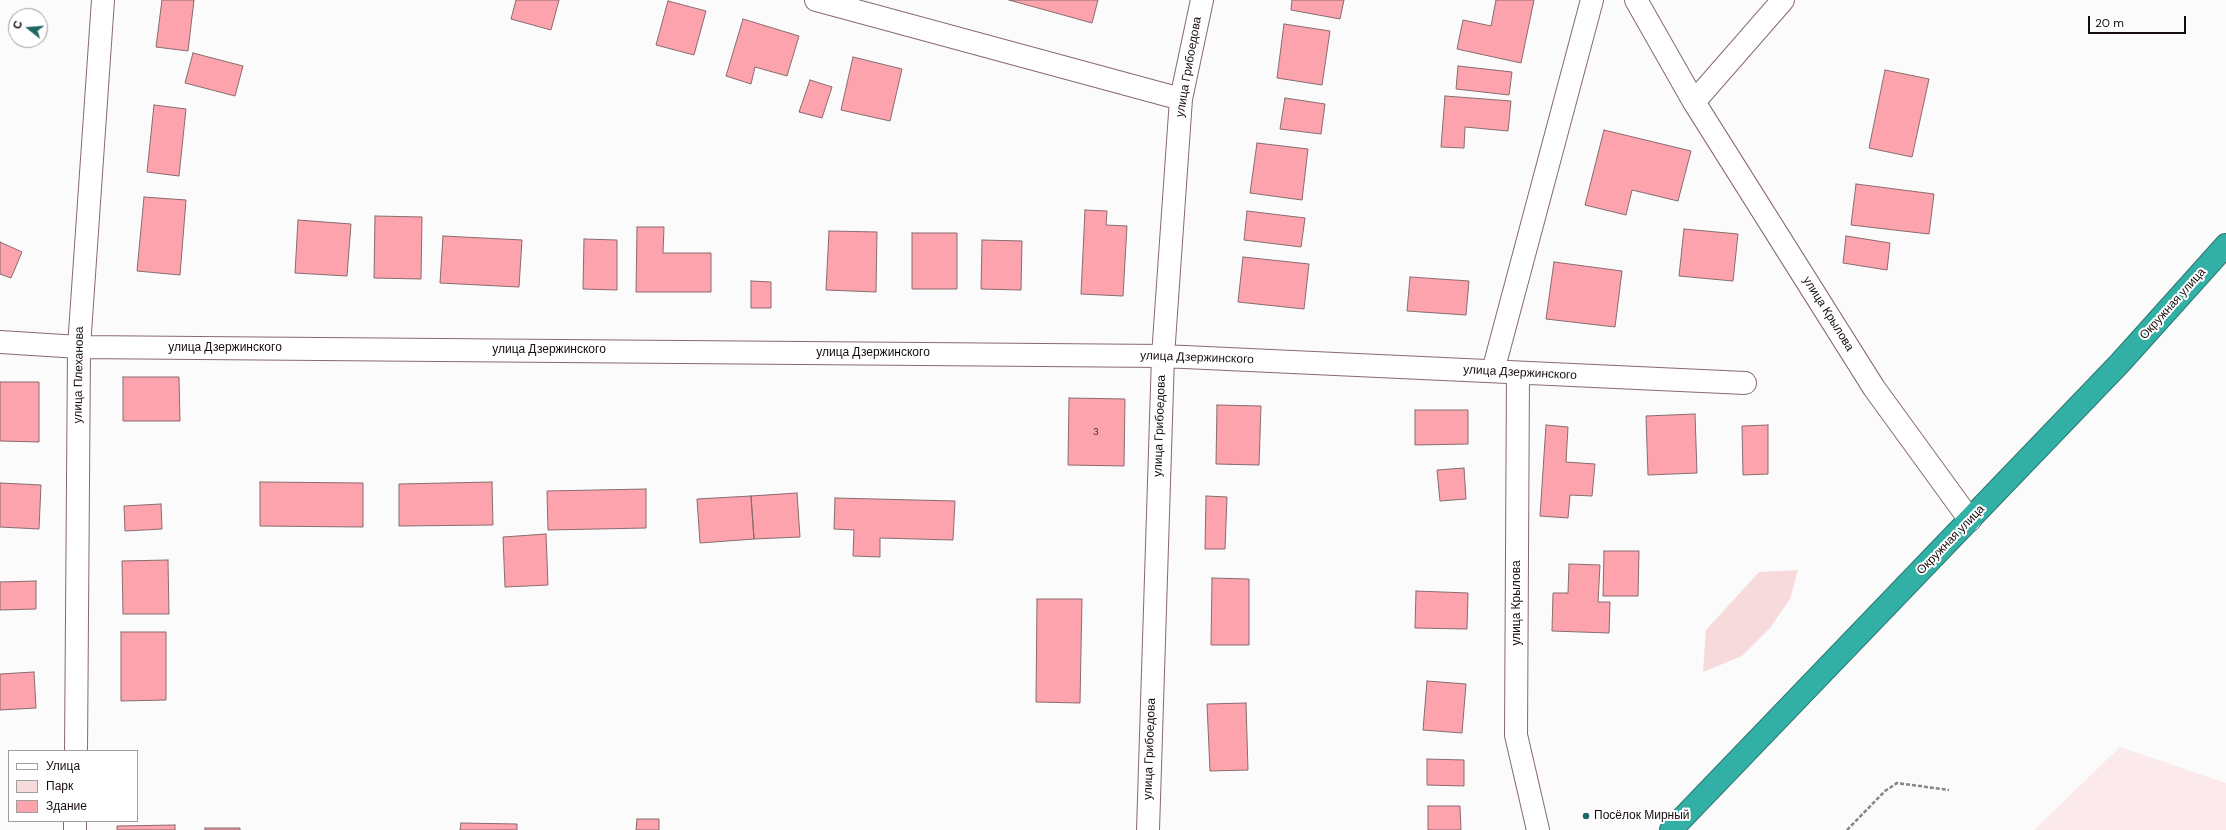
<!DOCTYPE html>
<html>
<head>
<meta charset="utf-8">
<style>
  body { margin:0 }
  #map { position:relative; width:2226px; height:830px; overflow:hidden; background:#fbfbfb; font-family:"DM Sans",sans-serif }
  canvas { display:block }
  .legend { position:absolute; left:8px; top:750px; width:130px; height:72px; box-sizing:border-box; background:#fff; border:1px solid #a29e9e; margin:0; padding:5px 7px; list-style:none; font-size:12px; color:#170c0d }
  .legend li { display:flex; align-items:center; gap:8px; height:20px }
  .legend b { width:20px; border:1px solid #a29e9e }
  .north { position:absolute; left:8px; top:8px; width:40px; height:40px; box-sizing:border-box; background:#fff; border:1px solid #a29e9e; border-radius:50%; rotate:287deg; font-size:11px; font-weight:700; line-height:16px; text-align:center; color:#170c0d }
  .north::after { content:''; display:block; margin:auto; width:14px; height:18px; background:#1d6861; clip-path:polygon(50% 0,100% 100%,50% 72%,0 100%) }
  .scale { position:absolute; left:2088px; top:16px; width:98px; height:18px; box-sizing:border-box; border:2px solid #170c0d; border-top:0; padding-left:5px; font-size:12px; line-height:14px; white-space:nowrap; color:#170c0d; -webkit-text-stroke:3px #fff; paint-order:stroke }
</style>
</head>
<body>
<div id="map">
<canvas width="2226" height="830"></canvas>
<ul class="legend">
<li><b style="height:5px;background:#fff"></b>Улица</li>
<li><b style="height:11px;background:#f7dadc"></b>Парк</li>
<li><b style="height:11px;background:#fca3ae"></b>Здание</li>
</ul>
<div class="north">С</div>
<div class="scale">20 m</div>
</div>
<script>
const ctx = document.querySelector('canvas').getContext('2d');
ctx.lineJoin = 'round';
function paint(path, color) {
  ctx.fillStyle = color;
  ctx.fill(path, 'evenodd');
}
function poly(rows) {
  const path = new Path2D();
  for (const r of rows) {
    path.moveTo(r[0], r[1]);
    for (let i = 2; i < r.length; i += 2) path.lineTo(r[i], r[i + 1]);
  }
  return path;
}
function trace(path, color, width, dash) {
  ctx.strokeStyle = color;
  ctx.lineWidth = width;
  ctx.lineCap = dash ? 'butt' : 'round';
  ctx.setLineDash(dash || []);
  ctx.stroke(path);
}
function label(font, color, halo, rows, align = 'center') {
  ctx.font = font + ' "DM Sans",sans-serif';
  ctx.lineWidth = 4;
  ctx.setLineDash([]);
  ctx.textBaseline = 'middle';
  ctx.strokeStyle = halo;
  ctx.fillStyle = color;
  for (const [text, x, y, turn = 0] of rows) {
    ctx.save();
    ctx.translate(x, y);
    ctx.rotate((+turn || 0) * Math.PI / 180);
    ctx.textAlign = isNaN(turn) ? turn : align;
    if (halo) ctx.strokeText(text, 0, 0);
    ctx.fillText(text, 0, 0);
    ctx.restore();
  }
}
const built = poly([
  [2120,747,2226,783,2226,830,2034,830]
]);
const green = poly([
  [1798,570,1790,599,1770,628,1742,656,1703,672,1706,630,1759,572]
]);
const building = poly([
  [162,0,194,0,188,51,156,47,162,0],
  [516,0,559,0,551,30,511,19,516,0],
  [1009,0,1098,0,1092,23,1009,0],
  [1292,0,1344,0,1340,19,1291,10,1292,0],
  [1496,0,1534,0,1521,63,1457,49,1463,20,1491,26,1496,0],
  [668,1,706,11,694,55,656,45,668,1],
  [743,19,799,36,787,76,755,67,751,84,726,76,743,19],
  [1284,24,1330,31,1322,85,1277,78,1284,24],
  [193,53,243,66,235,96,185,83,193,53],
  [853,57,902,69,890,121,841,110,853,57],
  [1458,66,1512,72,1509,95,1456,89,1458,66],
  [1885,70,1929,79,1912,157,1869,148,1885,70],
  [810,80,832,87,822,118,799,112,810,80],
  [1445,96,1511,101,1508,131,1465,127,1464,148,1441,147,1445,96],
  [1285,98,1325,104,1321,134,1280,129,1285,98],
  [154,105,186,109,179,176,147,172,154,105],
  [1604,130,1691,151,1678,201,1632,190,1626,215,1585,205,1604,130],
  [1257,143,1308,149,1302,200,1250,193,1257,143],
  [1856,184,1934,194,1929,234,1851,225,1856,184],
  [144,197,186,200,180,275,137,271,144,197],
  [1085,210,1107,211,1106,225,1127,226,1123,296,1081,294,1085,210],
  [1247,211,1305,218,1301,247,1244,240,1247,211],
  [375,216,422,217,421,279,374,278,375,216],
  [298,220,351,224,347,276,295,273,298,220],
  [637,227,664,227,663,253,711,253,711,292,636,292,637,227],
  [1684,229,1738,234,1733,281,1679,276,1684,229],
  [829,231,877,232,876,292,826,290,829,231],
  [912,233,957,233,957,289,912,289,912,233],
  [443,236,522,240,519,287,440,283,443,236],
  [1846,236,1890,243,1887,270,1843,263,1846,236],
  [584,239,617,240,617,290,583,289,584,239],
  [982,240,1022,241,1021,290,981,289,982,240],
  [0,242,22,252,11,278,0,274,0,242],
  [1243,257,1309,264,1304,309,1238,302,1243,257],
  [1554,262,1622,271,1615,327,1546,319,1554,262],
  [1410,277,1469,281,1466,315,1407,311,1410,277],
  [751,281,771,282,771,308,751,308,751,281],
  [123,377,179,377,180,421,123,421,123,377],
  [0,382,39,382,39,442,0,441,0,382],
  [1069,398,1125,399,1124,466,1068,465,1069,398],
  [1217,405,1261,406,1259,465,1216,464,1217,405],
  [1415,410,1468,410,1468,444,1415,445,1415,410],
  [1695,414,1697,473,1648,475,1646,416,1695,414],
  [1546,425,1568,427,1566,462,1595,464,1592,496,1570,495,1568,518,1540,516,1546,425],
  [1768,425,1768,474,1743,475,1742,426,1768,425],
  [1464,468,1466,499,1440,501,1437,470,1464,468],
  [260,482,363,483,363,527,260,526,260,482],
  [492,482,493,525,399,526,399,484,492,482],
  [0,483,41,485,39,529,0,527,0,483],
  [646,489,646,528,548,530,547,491,646,489],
  [797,493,800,537,754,539,751,496,797,493],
  [751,496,754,539,700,543,697,499,751,496],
  [1206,496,1227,497,1225,549,1205,549,1206,496],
  [835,498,955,501,953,540,880,538,880,557,853,556,854,530,834,529,835,498],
  [161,504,162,529,125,531,124,506,161,504],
  [546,534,548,585,505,587,503,537,546,534],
  [1604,551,1639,551,1638,596,1603,596,1604,551],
  [168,560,169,614,123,614,122,561,168,560],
  [1569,564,1600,565,1598,602,1610,602,1609,633,1552,631,1553,593,1568,593,1569,564],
  [1212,578,1249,579,1249,645,1211,645,1212,578],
  [36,581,36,609,0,610,0,582,36,581],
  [1416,591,1468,593,1467,629,1415,628,1416,591],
  [1037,599,1082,599,1080,703,1036,702,1037,599],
  [121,632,166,632,166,700,121,701,121,632],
  [34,672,36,708,0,710,0,674,34,672],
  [1427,681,1466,684,1462,733,1423,730,1427,681],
  [1246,703,1248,770,1210,771,1207,704,1246,703],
  [1427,759,1464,760,1464,786,1427,785,1427,759],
  [1428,806,1460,806,1461,830,1428,830,1428,806],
  [637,819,659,819,659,830,636,830,637,819],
  [461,823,517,824,517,830,460,830,461,823],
  [175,825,175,830,117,830,117,826,175,825],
  [205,828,240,828,240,830,205,830,205,828]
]);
const path = poly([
  [1847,830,1885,791,1897,783,1949,790]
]);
const minor = poly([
  [816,0,1181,99],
  [1636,0,1694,102,1874,388,1970,520],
  [1694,102,1783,0],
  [0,342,79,347,1163,356,1745,383],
  [1493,371,1592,0],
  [1518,373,1516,735,1538,830],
  [76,751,79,347,103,0],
  [75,830,75,821],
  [1148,830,1163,356,1181,99,1202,0]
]);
const highway = poly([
  [1671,830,2120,363,2226,245]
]);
const markers = [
  [1586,816,4,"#1d6861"]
];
const numberNames = [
  ["3",1096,432]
];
const streetNames = [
  ["улица Грибоедова",1189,67,-80],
  ["Окружная улица",2173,304,-48],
  ["улица Крылова",1828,314,58],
  ["улица Дзержинского",225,348],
  ["улица Дзержинского",549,350],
  ["улица Дзержинского",873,353],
  ["улица Дзержинского",1197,358,2],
  ["улица Дзержинского",1520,373,3],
  ["улица Плеханова",79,375,-89],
  ["улица Грибоедова",1160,426,-88],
  ["Окружная улица",1951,540,-46],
  ["улица Крылова",1517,603,-90],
  ["улица Грибоедова",1150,749,-88]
];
const poiNames = [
  ["Посёлок Мирный",1594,816]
];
paint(built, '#fce9eb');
paint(green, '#f7dadc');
paint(building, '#fca3ae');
trace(building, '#896b6e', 1);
trace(minor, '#88696c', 24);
trace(highway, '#297770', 24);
trace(path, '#898484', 2.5, [4, 2]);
trace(minor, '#fff', 22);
trace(highway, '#33b0a5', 22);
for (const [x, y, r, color] of markers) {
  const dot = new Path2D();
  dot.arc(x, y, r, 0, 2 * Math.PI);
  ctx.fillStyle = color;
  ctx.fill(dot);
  trace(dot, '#fff', 1.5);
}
label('10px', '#503235', null, numberNames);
label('12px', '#170c0d', '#fff', streetNames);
label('12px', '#170c0d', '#fff', poiNames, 'left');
</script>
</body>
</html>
